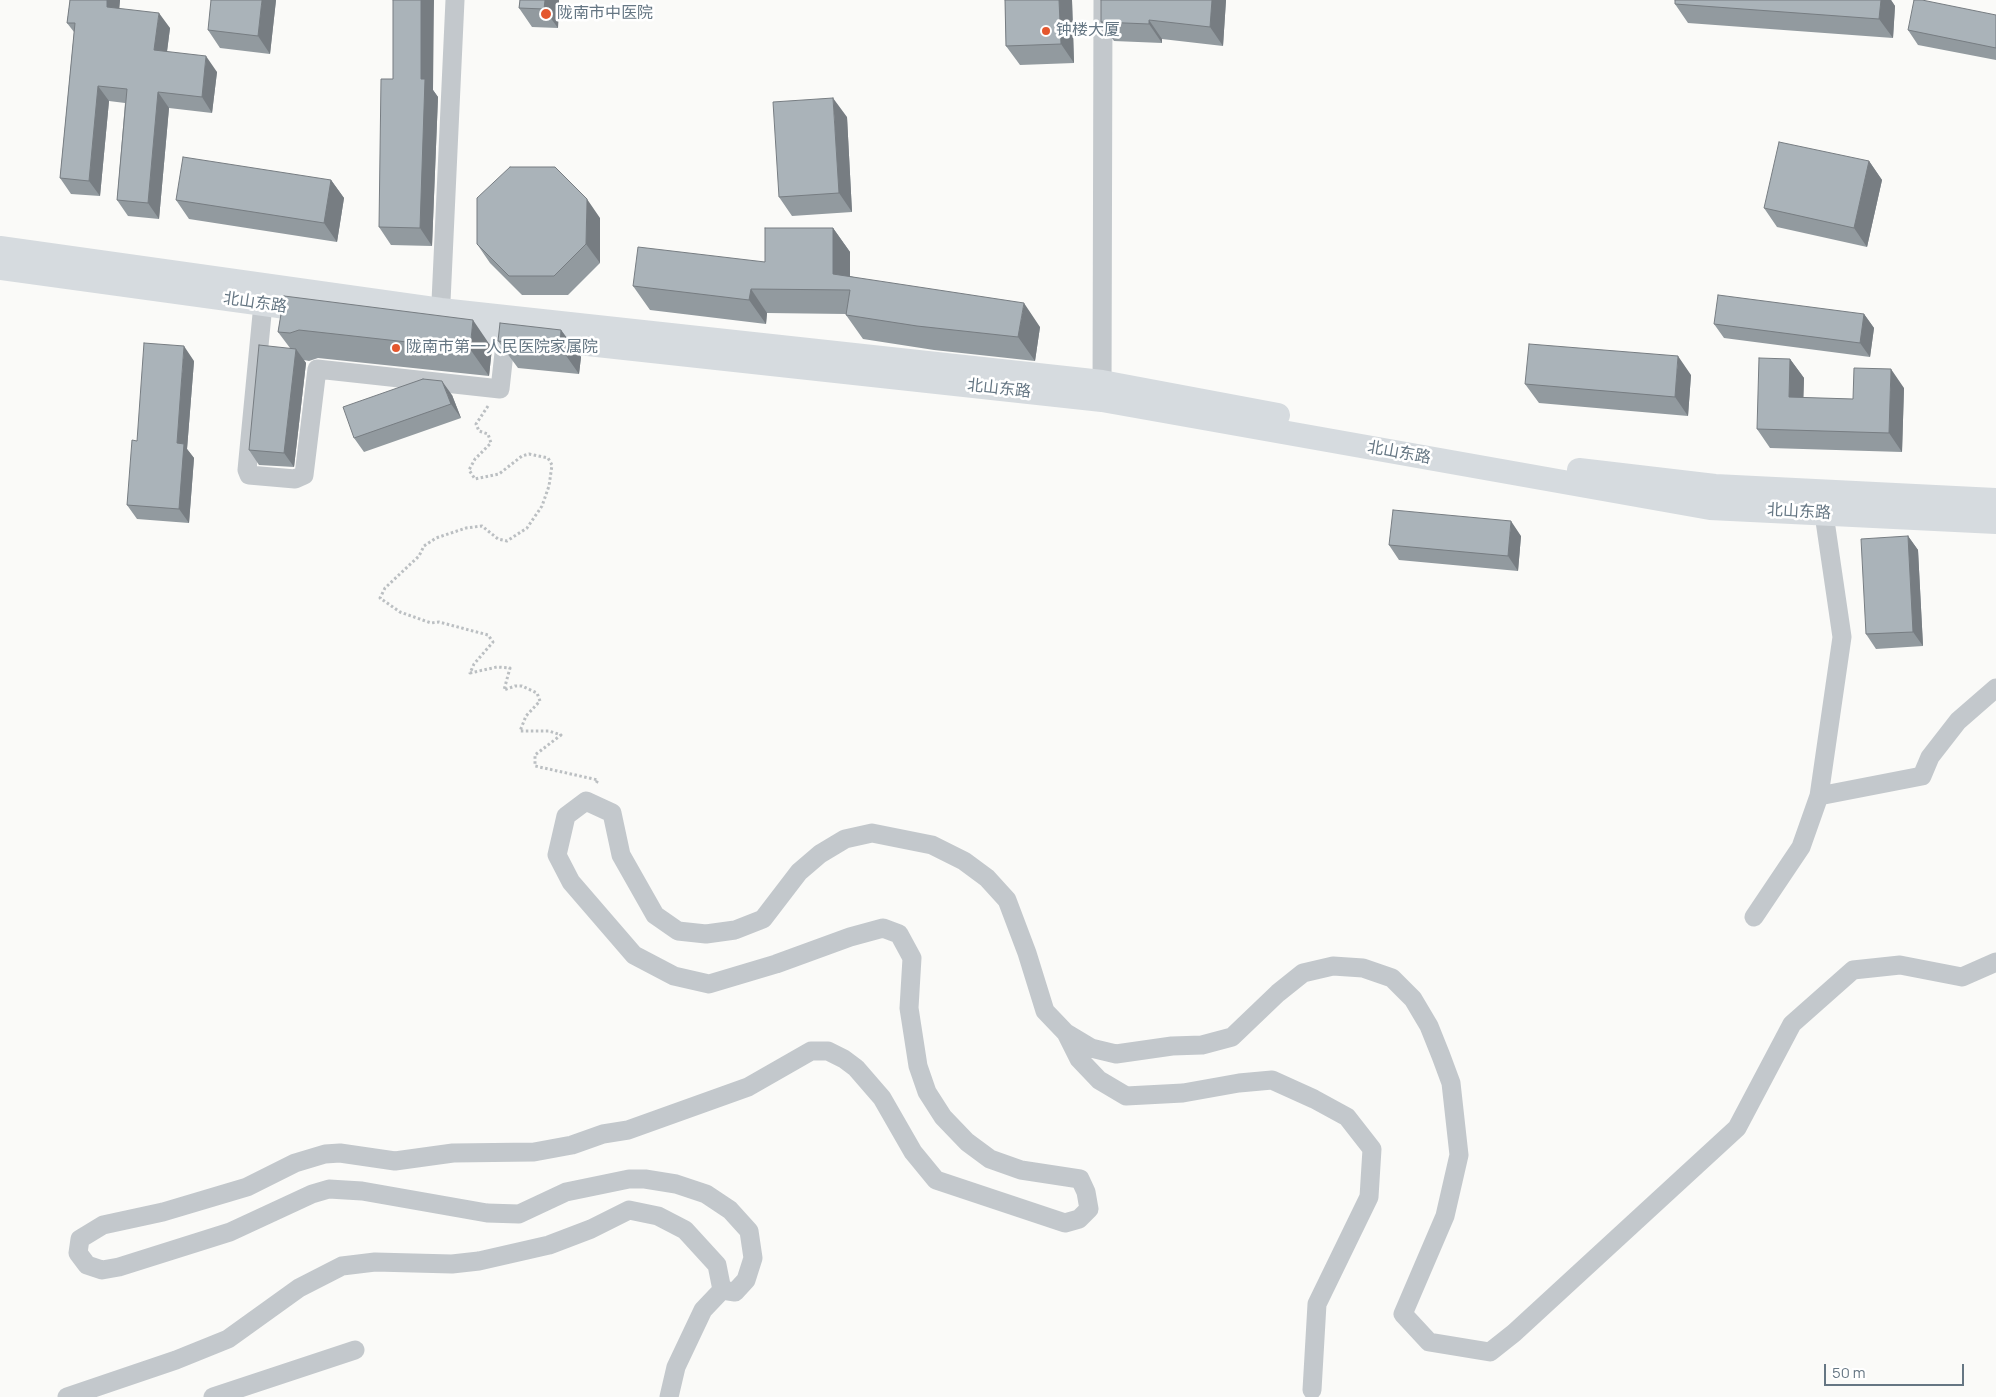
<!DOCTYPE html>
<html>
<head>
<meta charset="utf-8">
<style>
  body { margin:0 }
  #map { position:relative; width:1996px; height:1397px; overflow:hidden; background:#fafaf8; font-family:Manrope,sans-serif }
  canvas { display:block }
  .scale { position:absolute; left:1824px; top:1364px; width:140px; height:22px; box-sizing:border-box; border:2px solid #657683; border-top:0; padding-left:6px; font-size:15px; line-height:18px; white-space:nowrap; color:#657683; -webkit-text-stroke:4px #fff; paint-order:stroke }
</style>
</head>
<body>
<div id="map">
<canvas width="1996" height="1397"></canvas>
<div class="scale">50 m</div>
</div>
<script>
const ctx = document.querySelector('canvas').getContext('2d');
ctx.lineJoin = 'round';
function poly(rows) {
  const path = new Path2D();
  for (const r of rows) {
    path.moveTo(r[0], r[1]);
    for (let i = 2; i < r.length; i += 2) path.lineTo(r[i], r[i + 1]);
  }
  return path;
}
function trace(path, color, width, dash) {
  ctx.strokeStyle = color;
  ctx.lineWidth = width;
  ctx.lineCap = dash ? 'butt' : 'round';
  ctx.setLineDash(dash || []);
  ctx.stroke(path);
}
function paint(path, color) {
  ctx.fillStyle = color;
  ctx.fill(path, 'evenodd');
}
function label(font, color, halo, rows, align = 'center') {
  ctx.font = font + ' Manrope,"Noto Sans SC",sans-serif';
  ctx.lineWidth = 5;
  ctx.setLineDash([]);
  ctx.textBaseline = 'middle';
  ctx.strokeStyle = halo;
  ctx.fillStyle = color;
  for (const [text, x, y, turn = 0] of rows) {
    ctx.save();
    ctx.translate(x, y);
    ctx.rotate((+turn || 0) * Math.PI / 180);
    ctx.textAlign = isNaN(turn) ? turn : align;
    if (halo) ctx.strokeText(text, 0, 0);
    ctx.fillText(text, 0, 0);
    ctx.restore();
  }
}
const path = poly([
  [488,406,476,424,479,431,488,434,491,443,475,459,469,470,475,479,499,474,522,456,529,454,548,458,552,465,549,486,542,506,527,528,507,541,498,539,482,526,466,528,436,538,424,546,419,556,385,588,380,598,400,612,431,623,439,622,488,635,493,642,474,664,470,673,497,667,510,668,504,690,515,686,522,686,537,693,540,701,526,716,520,731,549,731,561,735,535,755,535,766,598,780,595,785]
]);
const minor = poly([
  [263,304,247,470,249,475,295,479,304,475,317,369,500,389,506,335],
  [440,323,455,0],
  [1102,396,1103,0],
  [1819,796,1922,776,1930,757,1958,721,1996,688],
  [1754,917,1801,847,1819,796,1842,637,1824,514],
  [1066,1033,1079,1059,1099,1080,1126,1096,1183,1093,1239,1083,1272,1080,1314,1099,1347,1117,1372,1149,1369,1197,1317,1304,1312,1390],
  [67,1397,176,1360,228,1339,299,1288,342,1266,375,1262,452,1264,479,1261,549,1245,591,1229,629,1210,658,1216,685,1230,717,1265,722,1290,735,1292,746,1280,753,1258,749,1231,730,1210,706,1194,676,1184,645,1179,629,1179,566,1192,519,1214,487,1213,362,1191,329,1189,312,1194,230,1232,119,1267,102,1270,87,1265,78,1253,80,1239,103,1225,163,1212,247,1187,295,1163,325,1154,340,1153,395,1161,453,1153,534,1152,572,1145,603,1134,628,1130,748,1087,811,1051,828,1051,844,1059,856,1068,882,1098,913,1152,936,1180,1065,1223,1079,1219,1089,1209,1086,1192,1080,1179,1021,1170,990,1159,967,1142,943,1117,927,1092,918,1066,909,1008,912,958,899,934,883,928,850,937,776,964,709,984,674,976,634,955,571,882,557,855,566,816,586,801,612,813,621,855,655,915,678,931,706,934,735,930,763,919,799,872,820,854,845,839,872,833,932,845,964,861,987,878,1007,900,1027,953,1045,1011,1066,1033,1091,1048,1116,1054,1172,1046,1202,1045,1232,1037,1278,993,1303,973,1333,966,1363,968,1392,978,1413,999,1429,1026,1441,1056,1451,1083,1459,1155,1445,1216,1403,1314,1429,1342,1490,1352,1514,1333,1737,1128,1792,1024,1853,970,1900,965,1962,977,1996,962],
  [213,1397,355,1350],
  [669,1397,676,1367,703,1310,722,1290]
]);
const major = poly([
  [0,248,441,310,1102,382,1278,415],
  [0,268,315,311],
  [450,329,1102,400,1710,508,1996,522],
  [1579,470,1715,486,1996,500]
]);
const wall = poly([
  [70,0,120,0,119,9,170,28,167,52,217,72,212,113,169,108,159,219,128,216,117,200,125,103,109,101,100,196,71,194,60,178,74,32,67,23],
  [276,0,270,54,220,48,208,30],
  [520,0,559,0,558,28,532,27,519,8],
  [1005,0,1072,0,1074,63,1020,65,1006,46],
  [1101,0,1226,0,1223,46,1162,39,1162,43,1114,41,1101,22],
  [1891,0,1895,6,1893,38,1688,23,1675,4],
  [1996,15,1996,60,1918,45,1908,30],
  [433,90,438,97,432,246,391,245,379,227],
  [847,117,852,212,792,216,779,197],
  [1869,161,1882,180,1867,247,1777,227,1764,208],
  [331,180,344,198,337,242,189,219,176,200],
  [600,218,600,263,568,295,522,295,490,263,477,244],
  [833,228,850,252,850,276,1040,327,1035,361,934,350,863,339,846,315,846,314,767,313,766,324,650,310,633,286,765,262],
  [284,296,492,348,489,376,318,358,309,361,304,360,306,363,294,467,259,465,249,450,290,348,278,332],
  [1864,314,1874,328,1870,357,1724,338,1714,324],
  [561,330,581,357,579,374,518,368,498,341],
  [1790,359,1804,378,1803,398,1853,399,1904,388,1902,452,1770,448,1757,429],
  [194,361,187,449,194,458,189,523,137,519,127,505,137,441],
  [1691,375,1688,416,1539,403,1525,384],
  [452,395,461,418,364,452,354,438],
  [1521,536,1518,571,1399,560,1389,545],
  [1908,536,1918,550,1923,646,1876,649,1866,634]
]);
const shadedWall = poly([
  [107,0,120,0,118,23,107,7],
  [262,0,276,0,270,54,258,36],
  [421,0,434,0,433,90,438,97,432,246,420,228],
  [545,0,559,0,558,28,544,9],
  [1059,0,1072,0,1074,63,1061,44],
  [1212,0,1226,0,1223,46,1210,27],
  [1881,0,1891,0,1895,6,1893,38,1879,19],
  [159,13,170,28,165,66,154,50],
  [1149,20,1162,39,1162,43,1149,24],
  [206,56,217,72,212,113,202,97],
  [98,86,109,101,100,196,89,181],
  [158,92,169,108,159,219,148,203],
  [833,98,847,117,852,212,839,193],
  [1869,161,1882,180,1867,247,1854,228],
  [331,180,344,198,337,242,324,223],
  [587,199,600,218,600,263,586,244],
  [833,228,850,252,850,290,833,274],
  [751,289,767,313,766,324,749,300],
  [1024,303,1040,327,1035,361,1018,337],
  [1864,314,1874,328,1870,357,1860,343],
  [473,320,492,348,489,376,470,349],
  [561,330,581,357,579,374,560,347],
  [184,346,194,361,187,449,194,458,189,523,179,509,177,443],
  [296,349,306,363,294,467,284,453],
  [1678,356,1691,375,1688,416,1675,397],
  [1790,359,1804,378,1803,416,1789,397],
  [1891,369,1904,388,1902,452,1889,433],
  [442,381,452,395,461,418,451,404],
  [1511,521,1521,536,1518,571,1508,556],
  [1908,536,1918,550,1923,646,1913,632]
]);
const building = poly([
  [70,0,107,0,107,7,159,13,154,50,206,56,202,97,158,92,148,203,117,200,127,89,98,86,89,181,60,178,75,23,67,23,70,0],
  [211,0,262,0,258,36,208,30,211,0],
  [393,0,421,0,421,79,425,79,420,228,379,227,381,79,393,79,393,0],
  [520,0,545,0,544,9,519,8,520,0],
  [1005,0,1059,0,1061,44,1006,46,1005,0],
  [1101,0,1212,0,1210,27,1149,20,1149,24,1101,22,1101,0],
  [1675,0,1881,0,1879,19,1675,4,1675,0],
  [1914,0,1922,0,1996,15,1996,48,1908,30,1914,0],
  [833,98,839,193,779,197,773,102,833,98],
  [1779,142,1869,161,1854,228,1764,208,1779,142],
  [183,157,331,180,324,223,176,200,183,157],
  [510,167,555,167,587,199,586,244,554,276,509,276,477,244,477,198,510,167],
  [765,228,833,228,833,274,1024,303,1018,337,917,326,846,315,850,290,751,289,749,300,633,286,638,247,765,262,765,228],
  [1718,295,1864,314,1860,343,1714,324,1718,295],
  [284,296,473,320,470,349,299,330,290,333,278,332,284,296],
  [500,323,561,330,560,347,498,341,500,323],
  [144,343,184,346,177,443,184,444,179,509,127,505,132,440,137,441,144,343],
  [1529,344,1678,356,1675,397,1525,384,1529,344],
  [259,345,296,349,284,453,249,450,259,345],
  [1759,358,1790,359,1789,397,1853,399,1854,368,1891,369,1889,433,1757,429,1759,358],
  [423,379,442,381,451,404,354,438,343,407,423,379],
  [1393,510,1511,521,1508,556,1389,545,1393,510],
  [1908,536,1913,632,1866,634,1861,539,1908,536]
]);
const markers = [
  [546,14,6,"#e4572e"],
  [1046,31,5,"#e4572e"],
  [396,348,5,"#e4572e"]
];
const poiNames = [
  ["陇南市中医院",557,14],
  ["钟楼大厦",1056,31],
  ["陇南市第一人民医院家属院",406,348]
];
const streetNames = [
  ["北山东路",255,303,8],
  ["北山东路",999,389,6],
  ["北山东路",1399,453,10],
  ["北山东路",1799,512,3]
];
trace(path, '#bbbfc2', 3, [2.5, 2.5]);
trace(minor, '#c3c8cc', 19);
trace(major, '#d6dbdf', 24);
paint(wall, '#929a9f');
paint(shadedWall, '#777d82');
paint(building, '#aab3b9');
trace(building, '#777d82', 1);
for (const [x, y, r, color] of markers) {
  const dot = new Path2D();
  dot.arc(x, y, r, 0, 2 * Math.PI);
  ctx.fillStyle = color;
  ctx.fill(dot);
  trace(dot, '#fff', 2);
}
label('16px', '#657683', '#fff', poiNames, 'left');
label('16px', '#657683', '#fff', streetNames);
</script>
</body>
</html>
